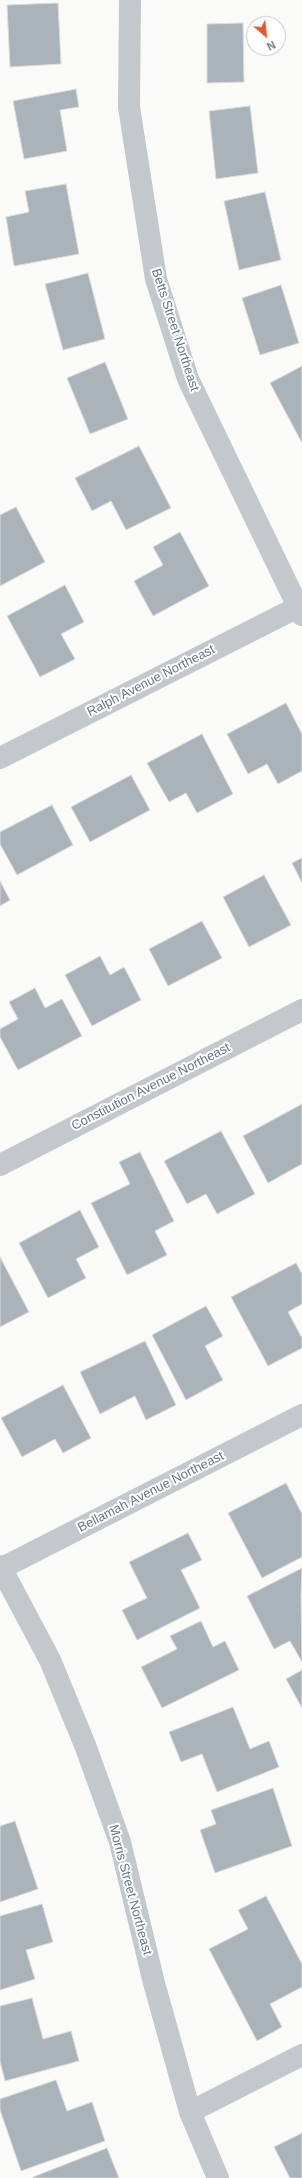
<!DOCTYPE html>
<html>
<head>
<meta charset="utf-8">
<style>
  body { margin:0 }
  #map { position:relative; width:302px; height:2178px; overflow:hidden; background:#fafaf8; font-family:Helvetica,sans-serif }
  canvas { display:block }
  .north { position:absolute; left:246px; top:16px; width:40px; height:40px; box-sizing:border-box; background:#fff; border:1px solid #c1c8cd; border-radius:50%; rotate:152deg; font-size:11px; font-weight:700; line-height:16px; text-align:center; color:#657683 }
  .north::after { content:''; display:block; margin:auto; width:14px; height:18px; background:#e4572e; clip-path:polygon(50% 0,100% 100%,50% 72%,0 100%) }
</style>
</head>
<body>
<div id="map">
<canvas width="302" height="2178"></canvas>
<div class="north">N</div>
</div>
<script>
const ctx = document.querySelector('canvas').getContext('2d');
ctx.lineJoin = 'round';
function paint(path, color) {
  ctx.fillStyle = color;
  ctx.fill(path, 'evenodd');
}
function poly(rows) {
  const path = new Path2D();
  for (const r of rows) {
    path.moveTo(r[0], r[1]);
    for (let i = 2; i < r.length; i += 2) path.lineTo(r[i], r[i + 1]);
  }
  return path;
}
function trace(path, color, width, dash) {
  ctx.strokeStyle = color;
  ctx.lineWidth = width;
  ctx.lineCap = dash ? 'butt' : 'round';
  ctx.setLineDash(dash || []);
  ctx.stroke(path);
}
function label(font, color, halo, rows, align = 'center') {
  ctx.font = font + ' Helvetica,sans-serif';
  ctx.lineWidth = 4;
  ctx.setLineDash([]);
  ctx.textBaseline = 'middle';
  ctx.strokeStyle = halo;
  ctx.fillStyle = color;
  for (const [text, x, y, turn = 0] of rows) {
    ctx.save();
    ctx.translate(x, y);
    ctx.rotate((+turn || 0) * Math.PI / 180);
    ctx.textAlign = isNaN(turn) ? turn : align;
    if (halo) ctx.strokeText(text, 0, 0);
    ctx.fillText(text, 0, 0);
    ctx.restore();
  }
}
const building = poly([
  [58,3,61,64,10,67,7,5,58,3],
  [243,23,244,82,207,83,207,24,243,23],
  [76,89,79,107,60,110,67,151,24,159,13,101,76,89],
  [250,106,258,173,216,179,209,111,250,106],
  [66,184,79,254,14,266,6,217,29,212,25,191,66,184],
  [265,192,281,260,239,270,224,201,265,192],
  [88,273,105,339,63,350,45,284,88,273],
  [281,285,299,343,260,355,242,298,281,285],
  [105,362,128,419,90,434,67,378,105,362],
  [302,366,302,443,270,383,302,366],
  [139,446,171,508,126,530,111,501,92,511,75,478,139,446],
  [16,507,45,562,0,586,0,515,16,507],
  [180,532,209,586,153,616,134,581,163,565,153,547,180,532],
  [65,585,84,622,61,634,75,659,40,677,7,616,65,585],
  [286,703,302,734,302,771,278,784,267,764,248,774,227,734,286,703],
  [202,734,233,794,197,813,186,793,169,802,147,763,202,734],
  [131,775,150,810,90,842,71,807,131,775],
  [52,805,73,845,17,875,0,844,0,832,52,805],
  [302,858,302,883,292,863,302,858],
  [264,875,291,925,249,947,223,897,264,875],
  [0,881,10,900,0,906,0,881],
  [202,921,222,958,168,986,149,949,202,921],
  [100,956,110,975,124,967,141,1000,92,1026,65,975,100,956],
  [35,988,45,1008,62,999,82,1036,18,1070,0,1037,0,1029,18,1019,9,1002,35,988],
  [302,1104,302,1164,268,1183,243,1136,302,1104],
  [221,1131,255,1194,217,1214,206,1194,187,1204,164,1161,221,1131],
  [140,1152,174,1221,155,1231,167,1255,127,1275,91,1203,130,1184,119,1162,140,1152],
  [80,1210,99,1247,76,1259,86,1278,48,1298,19,1243,80,1210],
  [0,1257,29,1312,0,1327,0,1257],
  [296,1263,302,1274,302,1304,288,1312,302,1338,302,1348,268,1366,231,1297,296,1263],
  [206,1306,223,1336,205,1346,223,1380,186,1400,152,1335,206,1306],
  [145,1341,176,1405,146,1420,135,1396,100,1414,80,1372,145,1341],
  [63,1385,91,1438,63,1453,55,1439,22,1457,1,1418,63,1385],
  [286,1483,302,1514,302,1557,262,1578,228,1513,286,1483],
  [188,1533,202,1560,181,1570,200,1608,137,1640,122,1610,147,1598,129,1562,188,1533],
  [302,1568,301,1595,302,1662,290,1641,274,1649,247,1596,302,1568],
  [201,1621,213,1647,225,1641,239,1670,162,1708,141,1667,177,1649,170,1636,201,1621],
  [302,1670,302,1708,286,1679,302,1670],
  [233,1707,250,1749,269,1741,279,1767,217,1792,202,1754,181,1762,169,1732,233,1707],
  [273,1788,292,1846,215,1873,200,1830,216,1824,211,1810,273,1788],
  [15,1821,38,1889,0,1902,0,1826,15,1821],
  [266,1896,302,1964,302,1987,270,2004,282,2027,257,2041,209,1949,248,1929,238,1910,266,1896],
  [42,1904,53,1942,26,1950,35,1979,0,1990,0,1916,42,1904],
  [32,1998,43,2039,71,2031,79,2061,5,2081,0,2061,0,2006,32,1998],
  [56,2080,67,2111,92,2102,105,2141,21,2171,0,2110,0,2099,56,2080],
  [302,2133,302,2178,290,2178,274,2147,302,2133],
  [107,2148,119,2178,33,2178,33,2177,107,2148]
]);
const minor = poly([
  [130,0,129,107,156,279,188,379,302,615],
  [0,758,302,605],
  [0,1569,302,1415],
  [190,2112,302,2055]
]);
const tertiary = poly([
  [0,1165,302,1010],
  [0,1566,50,1660,85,1745,120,1842,154,1983,190,2112,218,2178]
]);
const streetNames = [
  ["Betts Street Northeast",175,330,72],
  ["Ralph Avenue Northeast",151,681,-27],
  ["Constitution Avenue Northeast",151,1087,-27],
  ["Bellamah Avenue Northeast",151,1492,-27],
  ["Morris Street Northeast",130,1890,75]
];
paint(building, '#aab3b9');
trace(building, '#dcdcda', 1);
trace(minor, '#c3c8cc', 22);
trace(tertiary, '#c3c8cc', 22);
label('13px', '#657683', '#fff', streetNames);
</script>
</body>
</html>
